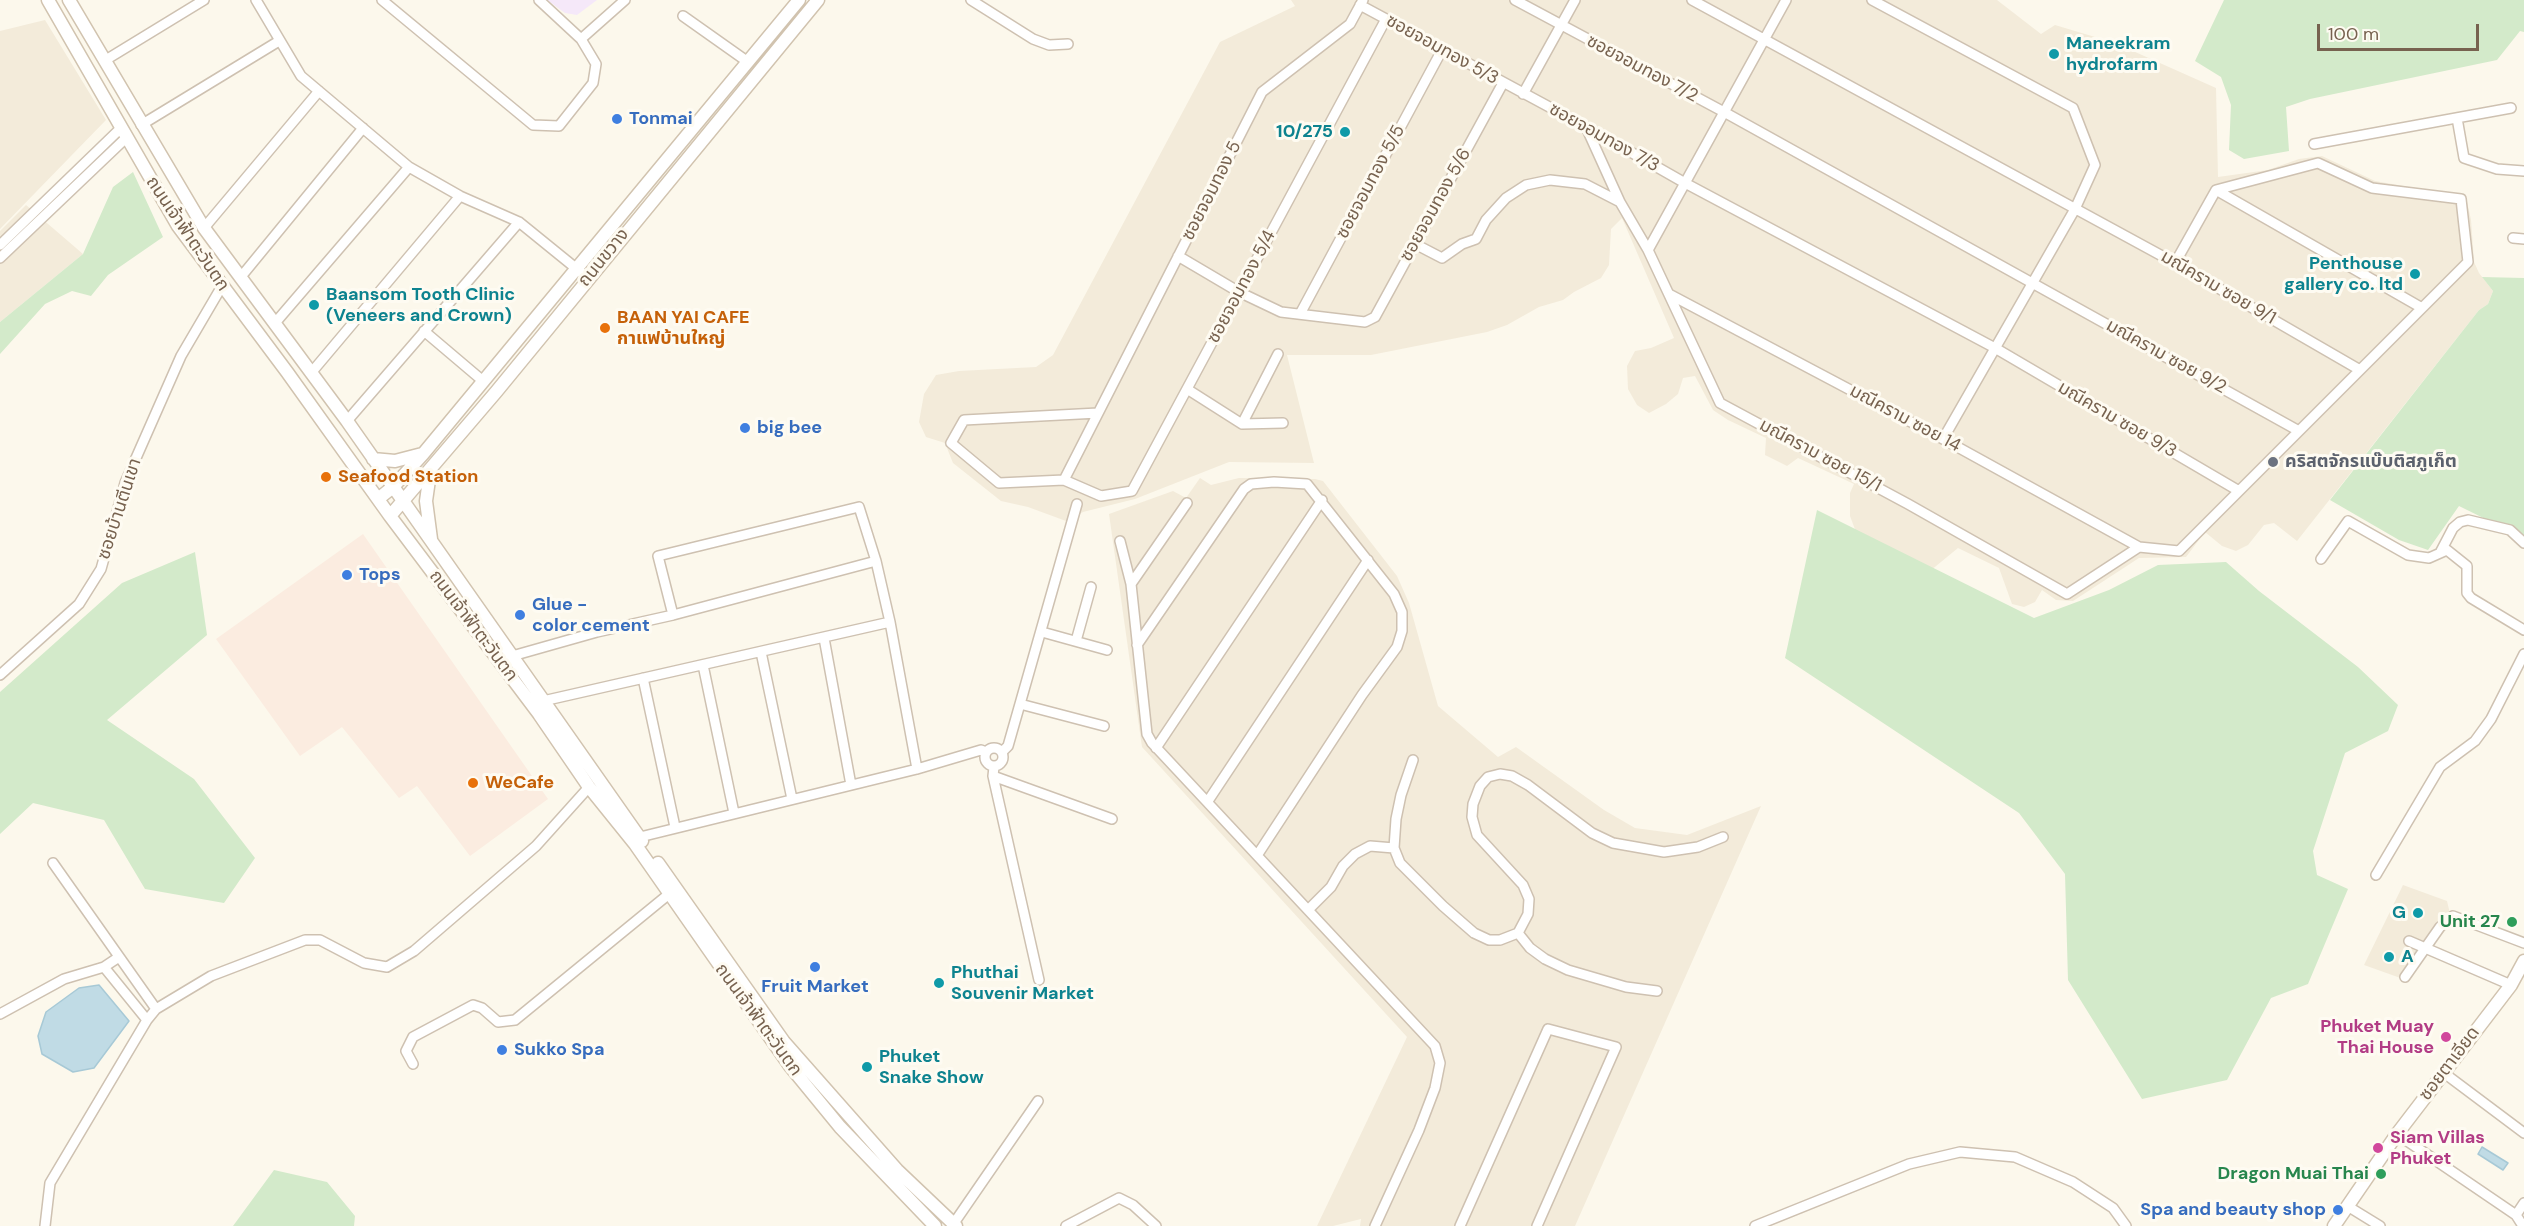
<!DOCTYPE html>
<html>
<head>
<meta charset="utf-8">
<style>
  body { margin:0 }
  #map { position:relative; width:2524px; height:1226px; overflow:hidden; background:#fcf8ec; font-family:"DM Sans",sans-serif }
  canvas { display:block }
  .scale { position:absolute; left:2317px; top:24px; width:162px; height:27px; box-sizing:border-box; border:3px solid #77624f; border-top:0; padding-left:8px; font-size:18px; line-height:21px; white-space:nowrap; color:#77624f; -webkit-text-stroke:4px #fefbf2; paint-order:stroke }
</style>
</head>
<body>
<div id="map">
<canvas width="2524" height="1226"></canvas>
<div class="scale">100 m</div>
</div>
<script>
const ctx = document.querySelector('canvas').getContext('2d');
ctx.lineJoin = 'round';
function paint(path, color) {
  ctx.fillStyle = color;
  ctx.fill(path, 'evenodd');
}
function poly(rows) {
  const path = new Path2D();
  for (const r of rows) {
    if (r.length === 3) {
      path.moveTo(r[0] + r[2], r[1]);
      path.arc(r[0], r[1], r[2], 0, 2 * Math.PI);
      continue;
    }
    path.moveTo(r[0], r[1]);
    for (let i = 2; i < r.length; i += 2) path.lineTo(r[i], r[i + 1]);
  }
  return path;
}
function trace(path, color, width, dash) {
  ctx.strokeStyle = color;
  ctx.lineWidth = width;
  ctx.lineCap = dash ? 'butt' : 'round';
  ctx.setLineDash(dash || []);
  ctx.stroke(path);
}
function label(font, color, halo, rows, align = 'center') {
  ctx.font = font + ' "DM Sans","Noto Sans Thai",sans-serif';
  ctx.lineWidth = 6;
  ctx.setLineDash([]);
  ctx.textBaseline = 'middle';
  ctx.strokeStyle = halo;
  ctx.fillStyle = color;
  for (const [text, x, y, turn = 0] of rows) {
    ctx.save();
    ctx.translate(x, y);
    ctx.rotate((+turn || 0) * Math.PI / 180);
    ctx.textAlign = isNaN(turn) ? turn : align;
    if (halo) ctx.strokeText(text, 0, 0);
    ctx.fillText(text, 0, 0);
    ctx.restore();
  }
}
const residential = poly([
  [1291,0,1997,0,2041,34,2055,25,2115,43,2216,88,2218,177,2268,170,2299,159,2322,156,2375,181,2466,197,2471,220,2474,262,2479,273,2493,291,2488,304,2479,310,2297,541,2274,523,2264,525,2248,545,2236,551,2222,546,2205,532,2186,557,2139,558,2073,601,2056,600,2042,590,2035,602,2024,607,2012,604,1999,568,1958,548,1930,571,1856,532,1850,516,1850,493,1854,484,1798,458,1787,466,1765,455,1766,438,1728,420,1713,410,1695,376,1683,378,1678,394,1666,404,1649,413,1637,405,1628,389,1627,366,1635,351,1651,348,1674,338,1622,218,1611,229,1609,265,1601,278,1574,292,1563,300,1539,307,1507,325,1487,332,1371,355,1287,355,1314,463,1229,462,1135,499,1083,512,1066,521,1028,507,1001,501,953,463,945,443,926,437,919,422,924,394,936,375,959,371,1036,367,1053,355,1220,42,1295,6],
  [45,20,106,120,0,229,0,31],
  [26,205,83,254,0,322,0,231],
  [1200,478,1211,485,1239,478,1315,479,1323,481,1397,576,1409,603,1438,706,1498,757,1516,747,1604,810,1635,828,1687,835,1761,806,1575,1226,1360,1226,1361,1219,1333,1226,1317,1226,1407,1037,1142,747,1109,514,1173,491,1186,498],
  [2403,885,2447,901,2452,922,2406,980,2364,965]
]);
const commercial = poly([
  [363,534,548,799,470,856,417,786,399,798,342,727,300,756,216,639]
]);
const education = poly([
  [547,0,597,0,577,15,565,13]
]);
const green = poly([
  [2224,0,2524,0,2524,32,2520,31,2497,60,2310,99,2286,107,2289,151,2244,159,2229,150,2231,105,2221,77,2195,61],
  [133,172,163,237,108,275,91,296,72,291,45,304,0,354,0,322,83,254,113,187],
  [2482,277,2524,278,2524,538,2459,506,2428,550,2399,540,2330,500,2479,310,2488,304,2493,291],
  [1817,510,2034,618,2109,590,2158,565,2226,562,2259,591,2358,667,2398,705,2388,731,2345,753,2313,851,2317,875,2348,889,2308,984,2271,998,2227,1080,2142,1099,2068,980,2065,874,2019,813,1785,658],
  [195,552,207,635,107,720,194,779,255,858,224,903,145,889,104,820,33,803,0,834,0,692,122,583],
  [274,1170,327,1182,355,1216,354,1226,233,1226]
]);
const water = poly([
  [99,985,129,1021,94,1068,73,1072,42,1054,38,1036,46,1012,79,988,99,985],
  [2482,1147,2508,1163,2503,1170,2478,1154,2482,1147]
]);
const street = poly([
  [256,0,301,76,409,167,460,196,519,222,588,278],
  [382,0,533,125,559,126,593,83,596,64,581,39,539,0],
  [971,0,1033,39,1049,45,1068,44],
  [1515,0,1724,112,2299,431],
  [1692,0,2175,263,2360,370],
  [1872,0,2073,108,2095,165,2075,209,1943,439],
  [1360,5,1592,130,1685,183,1995,348,2239,491],
  [683,16,748,62],
  [581,39,625,0],
  [104,61,204,0],
  [1523,94,1575,0],
  [2457,118,2464,158,2497,169,2524,171],
  [141,125,279,41],
  [1586,127,1620,202],
  [2314,144,2511,108],
  [2216,190,2422,308],
  [204,228,319,91],
  [2513,238,2524,239],
  [1415,244,1442,258,1462,244,1476,239,1486,220,1506,198,1526,185,1550,180,1585,184,1620,202,1648,250,1720,403,1908,504,2067,594,2139,547,2179,551,2468,262,2461,199,2372,188,2318,163,2216,190,2175,263],
  [0,245,121,128],
  [1648,250,1786,0],
  [1178,256,1239,292,1281,312,1365,322,1375,317,1503,83],
  [0,258,126,138],
  [240,278,363,128],
  [1669,294,1943,439,2139,547],
  [1300,314,1442,50],
  [275,323,409,167],
  [424,331,483,381],
  [311,373,460,196],
  [1187,389,1242,424,1283,423],
  [347,421,519,222],
  [1242,424,1278,354],
  [1064,480,1101,496,1132,491,1386,19],
  [1064,480,1262,92,1350,24,1363,0],
  [1064,480,999,483,951,443,964,420,1098,413],
  [1120,541,1131,584,1147,734,1152,743,1435,1046,1440,1063,1435,1088,1419,1130,1375,1226],
  [2441,551,2453,528,2460,522,2468,520,2510,530,2524,543],
  [2321,559,2348,521,2408,555,2429,558,2447,550,2467,566,2467,593,2471,598,2524,630],
  [1131,584,1187,503],
  [673,615,658,556,859,507,876,561,890,622,917,769],
  [1042,632,1107,650],
  [824,638,851,785],
  [1076,641,1091,587],
  [1137,645,1244,489,1251,484,1274,482,1307,484,1394,594,1402,612,1402,631,1397,647,1362,695,1258,854],
  [761,652,792,799],
  [498,660,597,632,673,615,876,561],
  [703,665,734,813],
  [0,675,79,604,101,569,125,483,181,356,222,286],
  [643,678,675,827],
  [543,701,890,622],
  [1020,704,1104,726],
  [994,757,9],
  [1156,748,1322,500],
  [1002,752,1008,746,1077,504],
  [1413,760,1401,795,1396,819,1394,848,1400,863,1443,906,1474,933,1489,940,1500,940,1518,933,1528,914,1529,899,1523,885,1477,835,1472,817,1473,804,1480,786,1488,777,1500,774,1512,776,1528,785,1592,833,1613,843,1664,852,1698,847,1723,837],
  [994,767,993,776,1039,980],
  [993,776,1112,819],
  [1208,801,1368,560],
  [640,837,917,769,981,750,986,752],
  [53,863,156,1009],
  [2376,875,2440,767,2475,741,2491,719,2524,654],
  [1308,910,1331,887,1343,866,1355,854,1370,846,1394,848],
  [1518,933,1530,948,1545,959,1568,970,1626,987,1657,991],
  [2409,941,2511,985],
  [104,967,147,1020],
  [2405,977,2440,927,2453,916,2524,943],
  [0,1014,64,979,104,967,119,957],
  [413,1064,406,1051,413,1037,473,1005,482,1008,498,1022,515,1020,669,894],
  [2444,1073,2524,1133],
  [2397,1134,2516,1215],
  [2349,1207,2380,1226],
  [45,1226,50,1183,147,1020,156,1009,211,976,305,940,320,940,364,963,387,967,414,951,536,846,589,787],
  [952,1226,1038,1101],
  [1066,1226,1119,1198,1133,1205,1156,1226],
  [1460,1226,1548,1029,1616,1047,1537,1226],
  [1755,1226,1909,1164,1960,1152,2015,1157,2073,1182,2113,1208,2126,1226],
  [2523,1226,2516,1215,2524,1203]
]);
const secondary = poly([
  [48,0,178,226,287,372,390,516,539,714,589,787,635,844,790,1066,840,1127,935,1226],
  [69,0,204,228,347,421,642,841],
  [373,459,395,461,422,454],
  [430,473,426,501,431,539],
  [378,499,393,487,423,454,799,0],
  [390,516,496,392,818,0],
  [658,863,784,1042,897,1170,956,1226],
  [2334,1226,2397,1134,2511,985,2524,961]
]);
const markers = [
  [2054,54,6,"#0f9aa8"],
  [617,119,6,"#3f7fe0"],
  [1345,132,6,"#0f9aa8"],
  [2415,274,6,"#0f9aa8"],
  [314,305,6,"#0f9aa8"],
  [605,328,6,"#e8710a"],
  [745,428,6,"#3f7fe0"],
  [2273,462,6,"#6b7280"],
  [326,477,6,"#e8710a"],
  [347,575,6,"#3f7fe0"],
  [520,615,6,"#3f7fe0"],
  [473,783,6,"#e8710a"],
  [2418,913,6,"#0f9aa8"],
  [2512,922,6,"#2e9e5b"],
  [2389,957,6,"#0f9aa8"],
  [815,967,6,"#3f7fe0"],
  [939,983,6,"#0f9aa8"],
  [2446,1037,6,"#d1479c"],
  [502,1050,6,"#3f7fe0"],
  [867,1067,6,"#0f9aa8"],
  [2378,1148,6,"#d1479c"],
  [2381,1174,6,"#2e9e5b"],
  [2338,1210,6,"#3f7fe0"]
];
const cultureNames = [
  ["Maneekram",2066,44],
  ["hydrofarm",2066,65],
  ["10/275",1333,132,"right"],
  ["Penthouse",2403,264,"right"],
  ["gallery co. ltd",2403,285,"right"],
  ["Baansom Tooth Clinic",326,295],
  ["(Veneers and Crown)",326,316],
  ["G",2406,913,"right"],
  ["A",2401,957],
  ["Phuthai",951,973],
  ["Souvenir Market",951,994],
  ["Phuket",879,1057],
  ["Snake Show",879,1078]
];
const streetNames = [
  ["ซอยจอมทอง 5/3",1442,50,29],
  ["ซอยจอมทอง 7/2",1642,69,28],
  ["ซอยจอมทอง 7/3",1604,138,29],
  ["ซอยจอมทอง 5/5",1371,182,-62],
  ["ซอยจอมทอง 5",1212,191,-63],
  ["ซอยจอมทอง 5/6",1436,205,-61],
  ["ถนนเจ้าฟ้าตะวันตก",187,234,56],
  ["ถนนขวาง",604,258,-51],
  ["ซอยจอมทอง 5/4",1242,287,-62],
  ["มณีคราม ซอย 9/1",2218,288,30],
  ["มณีคราม ซอย 9/2",2166,357,29],
  ["มณีคราม ซอย 14",1905,419,28],
  ["มณีคราม ซอย 9/3",2117,420,30],
  ["มณีคราม ซอย 15/1",1820,456,28],
  ["ซอยบ้านตีนเขา",120,509,-72],
  ["ถนนเจ้าฟ้าตะวันตก",473,626,53],
  ["ถนนเจ้าฟ้าตะวันตก",758,1020,54],
  ["ซอยตาเอียด",2450,1064,-53]
];
const shopNames = [
  ["Tonmai",629,119],
  ["big bee",757,428],
  ["Tops",359,575],
  ["Glue -",532,605],
  ["color cement",532,626],
  ["Fruit Market",815,987,"center"],
  ["Sukko Spa",514,1050],
  ["Spa and beauty shop",2326,1210,"right"]
];
const foodNames = [
  ["BAAN YAI CAFE",617,318],
  ["กาแฟบ้านใหญ่",617,339],
  ["Seafood Station",338,477],
  ["WeCafe",485,783]
];
const worshipNames = [
  ["คริสตจักรแบ๊บติสภูเก็ต",2285,462]
];
const leisureNames = [
  ["Unit 27",2500,922],
  ["Dragon Muai Thai",2369,1174]
];
const hotelNames = [
  ["Phuket Muay",2434,1027],
  ["Thai House",2434,1048],
  ["Siam Villas",2390,1138,"left"],
  ["Phuket",2390,1159,"left"]
];
paint(residential, '#f3ebda');
paint(commercial, '#fbece0');
paint(education, '#f5e8f9');
paint(green, '#d3eaca');
paint(water, '#c0dbe5');
trace(water, '#a7c9d6', 1.5);
trace(street, '#cec1b1', 12);
trace(secondary, '#d1c3af', 15);
trace(street, '#fff', 9);
trace(secondary, '#fff', 12);
for (const [x, y, r, color] of markers) {
  const dot = new Path2D();
  dot.arc(x, y, r, 0, 2 * Math.PI);
  ctx.fillStyle = color;
  ctx.fill(dot);
  trace(dot, '#fefbf2', 2);
}
label('bold 18px', '#0d838f', '#fefbf2', cultureNames, 'left');
label('18px', '#77624f', '#fefbf2', streetNames);
label('bold 18px', '#366cbe', '#fefbf2', shopNames, 'left');
label('bold 18px', '#c56008', '#fefbf2', foodNames, 'left');
label('bold 18px', '#5b616d', '#fefbf2', worshipNames, 'left');
label('bold 18px', '#27864d', '#fefbf2', leisureNames, 'right');
label('bold 18px', '#b23c85', '#fefbf2', hotelNames, 'right');
</script>
</body>
</html>
